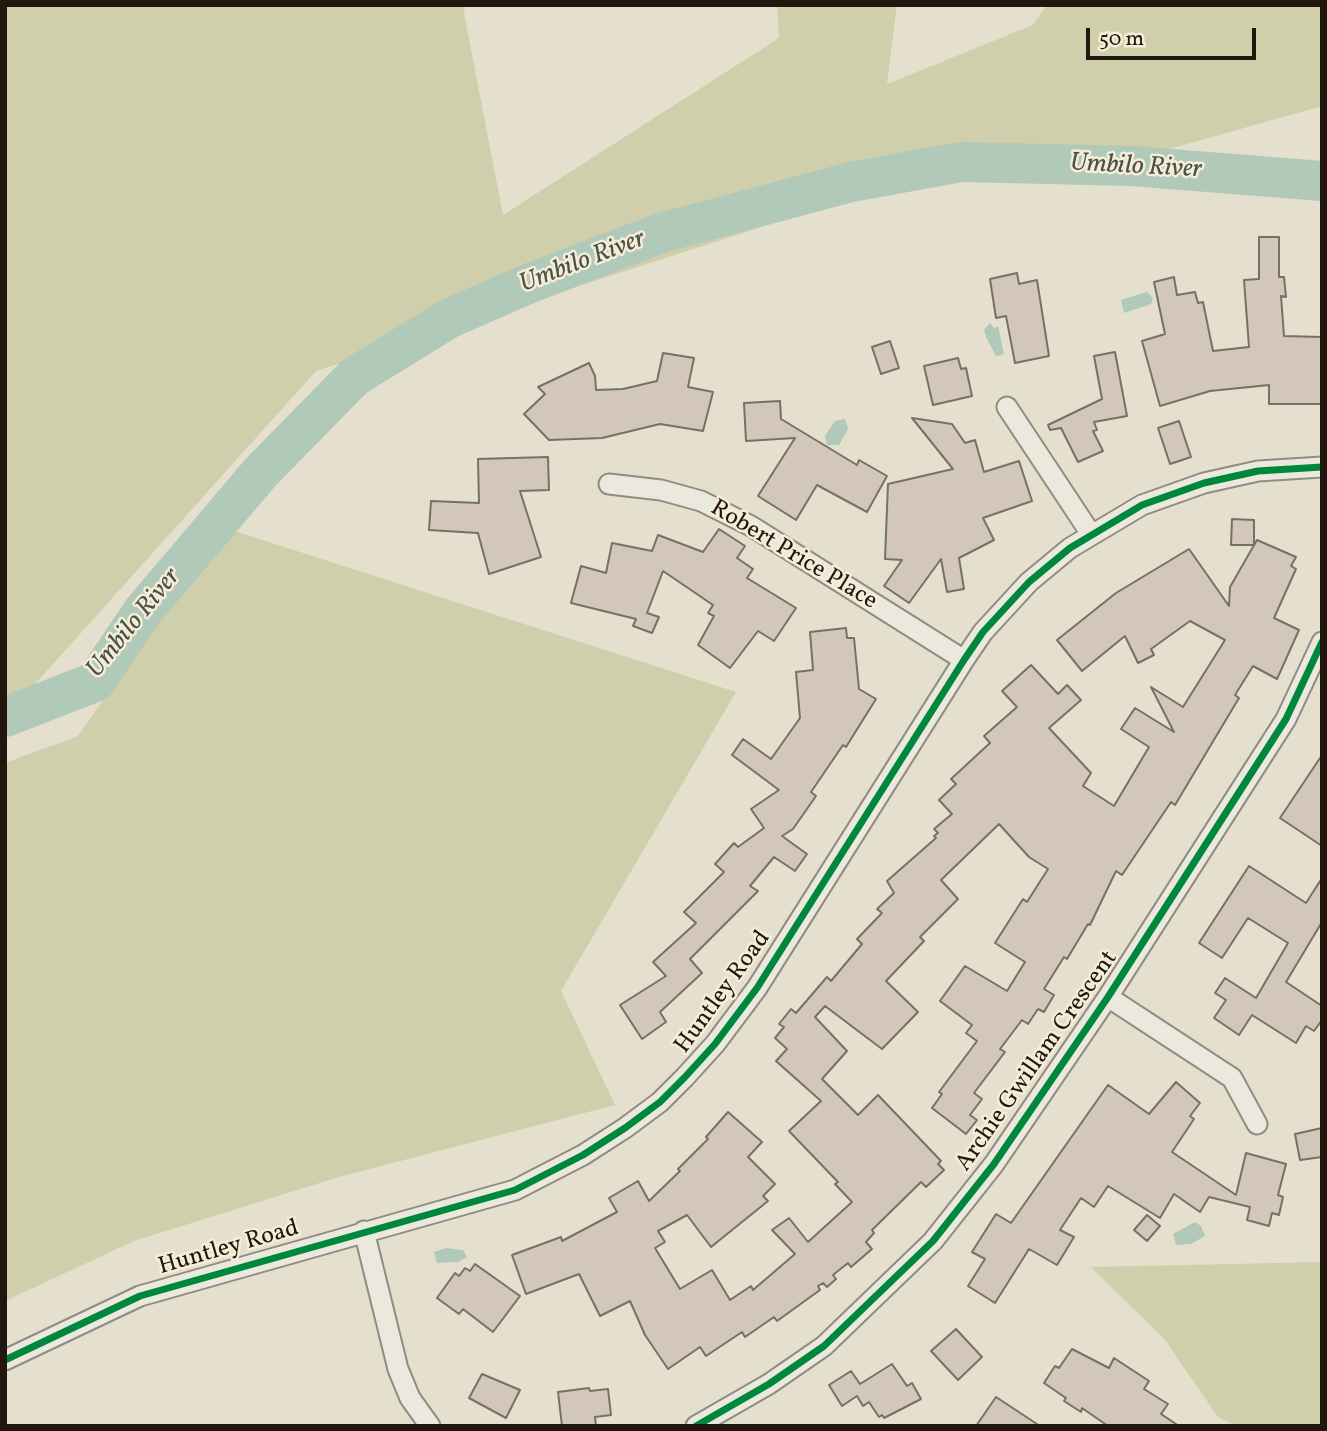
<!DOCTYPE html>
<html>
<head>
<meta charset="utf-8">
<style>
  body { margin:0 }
  #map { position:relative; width:1327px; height:1431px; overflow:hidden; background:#e5dfcd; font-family:Vollkorn,serif }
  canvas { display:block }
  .frame { position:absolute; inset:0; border:7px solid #21170e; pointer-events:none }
  .scale { position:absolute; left:1086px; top:28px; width:170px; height:32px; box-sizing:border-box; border:4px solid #21170e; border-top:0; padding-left:9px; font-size:21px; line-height:24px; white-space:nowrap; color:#21170e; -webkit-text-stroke:5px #f5edd8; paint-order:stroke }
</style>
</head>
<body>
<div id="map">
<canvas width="1327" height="1431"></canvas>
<div class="frame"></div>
<div class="scale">50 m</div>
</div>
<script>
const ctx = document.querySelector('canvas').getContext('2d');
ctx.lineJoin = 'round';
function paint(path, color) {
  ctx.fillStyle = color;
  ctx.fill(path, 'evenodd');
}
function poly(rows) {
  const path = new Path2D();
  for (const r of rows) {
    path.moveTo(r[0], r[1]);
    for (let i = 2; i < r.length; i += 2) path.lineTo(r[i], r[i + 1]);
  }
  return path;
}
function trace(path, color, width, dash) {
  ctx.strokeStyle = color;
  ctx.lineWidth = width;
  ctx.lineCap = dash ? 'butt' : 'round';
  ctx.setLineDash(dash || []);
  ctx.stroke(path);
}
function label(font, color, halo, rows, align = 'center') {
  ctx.font = font + ' Vollkorn,serif';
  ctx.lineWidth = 5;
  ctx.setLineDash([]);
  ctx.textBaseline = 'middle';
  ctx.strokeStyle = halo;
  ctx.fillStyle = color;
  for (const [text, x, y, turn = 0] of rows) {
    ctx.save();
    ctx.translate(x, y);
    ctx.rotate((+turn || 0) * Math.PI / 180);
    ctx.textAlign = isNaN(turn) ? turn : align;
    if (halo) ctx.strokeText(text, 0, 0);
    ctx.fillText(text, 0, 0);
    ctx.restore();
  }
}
const green = poly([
  [5,5,465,5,464,13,503,215,779,38,777,5,897,5,887,84,1033,25,1047,5,1322,5,1322,106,1127,161,913,178,316,371,27,693,5,701],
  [222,527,736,692,561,991,615,1105,339,1177,134,1241,5,1301,5,763,78,736],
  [1322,1262,1322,1426,1237,1426,1218,1417,1165,1340,1091,1267]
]);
const water = poly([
  [1147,292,1153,298,1151,304,1124,313,1121,300],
  [990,323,994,328,998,326,1004,354,996,356,986,337,984,330],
  [845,419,848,429,839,445,827,445,825,436,835,421],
  [1195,1222,1201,1226,1205,1236,1191,1244,1176,1245,1173,1234],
  [446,1248,463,1250,467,1257,458,1262,437,1263,434,1252]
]);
const river = poly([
  [5,717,95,682,143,611,260,473,354,377,448,319,530,283,661,233,851,182,961,162,1132,166,1322,181]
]);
const building = poly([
  [1259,237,1279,237,1279,277,1284,277,1286,297,1281,296,1284,336,1322,337,1322,404,1269,404,1269,385,1210,391,1160,406,1142,341,1165,334,1154,282,1174,277,1177,295,1195,292,1198,303,1203,302,1213,351,1249,347,1244,280,1259,279,1259,237],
  [1017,273,1019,284,1037,280,1049,356,1015,363,1006,316,996,318,990,279,1017,273],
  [890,341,899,368,881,374,872,347,890,341],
  [1115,352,1127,416,1094,422,1097,430,1093,431,1103,451,1078,462,1061,428,1050,430,1048,425,1102,399,1094,356,1115,352],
  [663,353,694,358,688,387,713,392,703,431,660,424,602,438,549,440,524,414,545,394,538,387,589,363,595,376,596,390,623,389,657,381,663,353],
  [958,358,961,369,966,368,972,396,933,405,924,366,958,358],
  [780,401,781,419,857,465,859,460,887,476,867,512,817,485,796,520,758,496,795,438,746,441,744,403,780,401],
  [912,418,952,424,965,443,975,440,984,472,1019,461,1032,501,983,518,994,540,959,558,964,589,947,592,941,559,909,603,884,586,902,560,885,559,888,484,953,469,912,418],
  [1179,421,1191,457,1170,464,1158,428,1179,421],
  [548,457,549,490,520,491,541,557,489,574,478,533,429,530,431,501,479,503,478,459,548,457],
  [1232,519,1254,520,1254,545,1231,545,1232,519],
  [719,529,745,546,737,558,753,569,747,578,796,608,774,641,758,631,730,668,698,645,714,616,708,613,713,605,663,571,647,613,659,617,652,633,633,626,636,619,571,603,581,566,606,573,612,543,652,551,658,535,703,552,719,529],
  [1257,540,1296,557,1291,566,1296,569,1274,618,1299,630,1277,679,1253,666,1235,695,1239,698,1175,805,1171,802,1122,875,1116,871,1090,925,1088,924,1067,959,1064,957,1044,989,1054,995,1044,1012,1038,1009,1028,1024,1022,1020,1000,1049,1005,1052,974,1093,982,1099,970,1115,977,1120,966,1134,932,1108,942,1094,939,1092,977,1041,966,1033,972,1025,940,1001,965,966,1007,991,1025,962,995,943,1023,899,1027,902,1048,869,1029,857,999,824,941,880,958,899,920,937,924,941,886,981,918,1012,882,1049,825,1006,815,1017,847,1051,822,1079,858,1115,878,1095,941,1161,938,1164,944,1170,926,1187,921,1182,872,1230,874,1233,866,1242,872,1249,851,1267,848,1263,833,1275,836,1279,827,1287,823,1283,818,1286,820,1290,777,1321,774,1317,745,1337,742,1332,706,1356,700,1347,668,1369,645,1335,630,1301,600,1316,579,1274,526,1294,512,1255,561,1237,562,1241,617,1212,609,1198,638,1181,649,1201,680,1171,678,1169,708,1139,706,1137,728,1112,762,1142,748,1157,775,1184,763,1196,768,1201,711,1247,687,1215,658,1231,665,1242,655,1248,680,1289,712,1270,730,1300,751,1286,753,1290,795,1254,772,1230,789,1218,808,1242,852,1202,835,1184,838,1182,789,1131,821,1101,776,1061,787,1049,775,1038,784,1027,779,1024,791,1009,796,1013,827,977,831,981,862,944,857,939,882,913,877,909,894,893,887,881,936,838,934,836,938,833,934,829,952,814,939,800,956,784,951,779,990,743,984,736,1017,707,1002,691,1031,665,1058,694,1067,685,1081,700,1049,728,1091,773,1083,786,1114,806,1149,747,1121,729,1135,708,1174,732,1151,687,1183,707,1225,640,1190,621,1151,649,1154,655,1138,663,1125,636,1082,671,1057,640,1116,593,1189,549,1229,606,1230,587,1257,540],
  [846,628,847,638,854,638,859,689,876,699,846,747,843,745,811,792,816,796,793,829,782,836,807,854,795,871,774,857,750,886,758,891,690,959,702,973,660,1012,666,1022,642,1039,620,1005,666,976,653,962,696,923,684,912,724,872,715,864,734,843,738,847,764,828,751,809,779,790,732,755,743,739,771,759,800,718,796,672,813,670,810,632,846,628],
  [1322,755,1322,846,1280,818,1322,755],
  [1249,866,1306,903,1322,878,1322,922,1286,982,1322,1006,1322,1020,1314,1031,1306,1026,1296,1043,1252,1015,1239,1035,1214,1018,1226,1000,1215,993,1225,978,1256,998,1288,943,1248,918,1222,958,1199,943,1249,866],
  [1176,1082,1200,1103,1190,1116,1194,1119,1172,1152,1236,1195,1246,1153,1286,1164,1278,1195,1283,1197,1279,1215,1272,1213,1269,1226,1247,1220,1250,1207,1209,1197,1200,1212,1174,1194,1160,1218,1108,1186,1094,1207,1081,1198,1060,1230,1074,1237,1057,1265,1029,1249,995,1303,968,1286,985,1259,972,1252,996,1214,1011,1223,1108,1085,1149,1114,1176,1082],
  [1322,1128,1322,1157,1300,1160,1295,1134,1322,1128],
  [1147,1215,1160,1226,1147,1241,1134,1230,1147,1215],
  [475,1264,520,1296,493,1332,463,1309,459,1314,437,1298,455,1273,459,1276,465,1268,470,1271,475,1264],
  [956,1329,982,1357,958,1380,931,1351,956,1329],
  [1072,1349,1109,1368,1114,1358,1149,1381,1144,1389,1168,1404,1161,1414,1179,1426,1108,1426,1082,1408,1081,1412,1064,1401,1066,1398,1044,1383,1055,1366,1059,1368,1072,1349],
  [892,1364,907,1386,912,1383,921,1399,884,1418,882,1415,879,1417,869,1402,863,1406,857,1396,842,1406,829,1385,851,1371,860,1384,892,1364],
  [482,1374,520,1390,506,1418,469,1398,482,1374],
  [589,1388,590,1391,608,1389,611,1415,595,1417,596,1426,562,1426,558,1392,589,1388],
  [996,1397,1040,1426,976,1426,996,1397]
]);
const street = poly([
  [1007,407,1091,534],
  [609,484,661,490,701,501,751,526,964,660],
  [1108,997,1232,1078,1257,1124],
  [364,1231,398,1369,410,1398,430,1426],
  [5,1360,140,1296,515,1190,583,1155,625,1128,660,1102,685,1077,715,1044,757,988,964,660,983,632,1029,582,1070,548,1142,505,1204,483,1258,471,1322,467],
  [696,1426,769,1384,824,1346,933,1241,994,1164,1108,997,1286,719,1322,642]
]);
const cycleway = poly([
  [5,1360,140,1296,515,1190,583,1155,625,1128,660,1102,685,1077,715,1044,757,988,964,660,983,632,1029,582,1070,548,1142,505,1204,483,1258,471,1322,467],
  [696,1426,769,1384,824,1346,933,1241,994,1164,1108,997,1286,719,1322,642]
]);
const streetNames = [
  ["Robert Price Place",793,556,31],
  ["Huntley Road",724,993,-54],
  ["Archie Gwillam Crescent",1038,1062,-55],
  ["Huntley Road",229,1249,-16]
];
const waterNames = [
  ["Umbilo River",1136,168,3],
  ["Umbilo River",583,263,-21],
  ["Umbilo River",135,624,-51]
];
paint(green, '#d0cfab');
paint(water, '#b0c9b9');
trace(river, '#b0c9b9', 40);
paint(building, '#d3c7bb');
trace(building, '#767167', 2);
trace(street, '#918c81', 23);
trace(street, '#ebe8de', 19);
trace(cycleway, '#00873e', 7);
label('24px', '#21170e', '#f5edd8', streetNames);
label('italic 26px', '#4b5247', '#f5edd8', waterNames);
</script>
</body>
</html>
